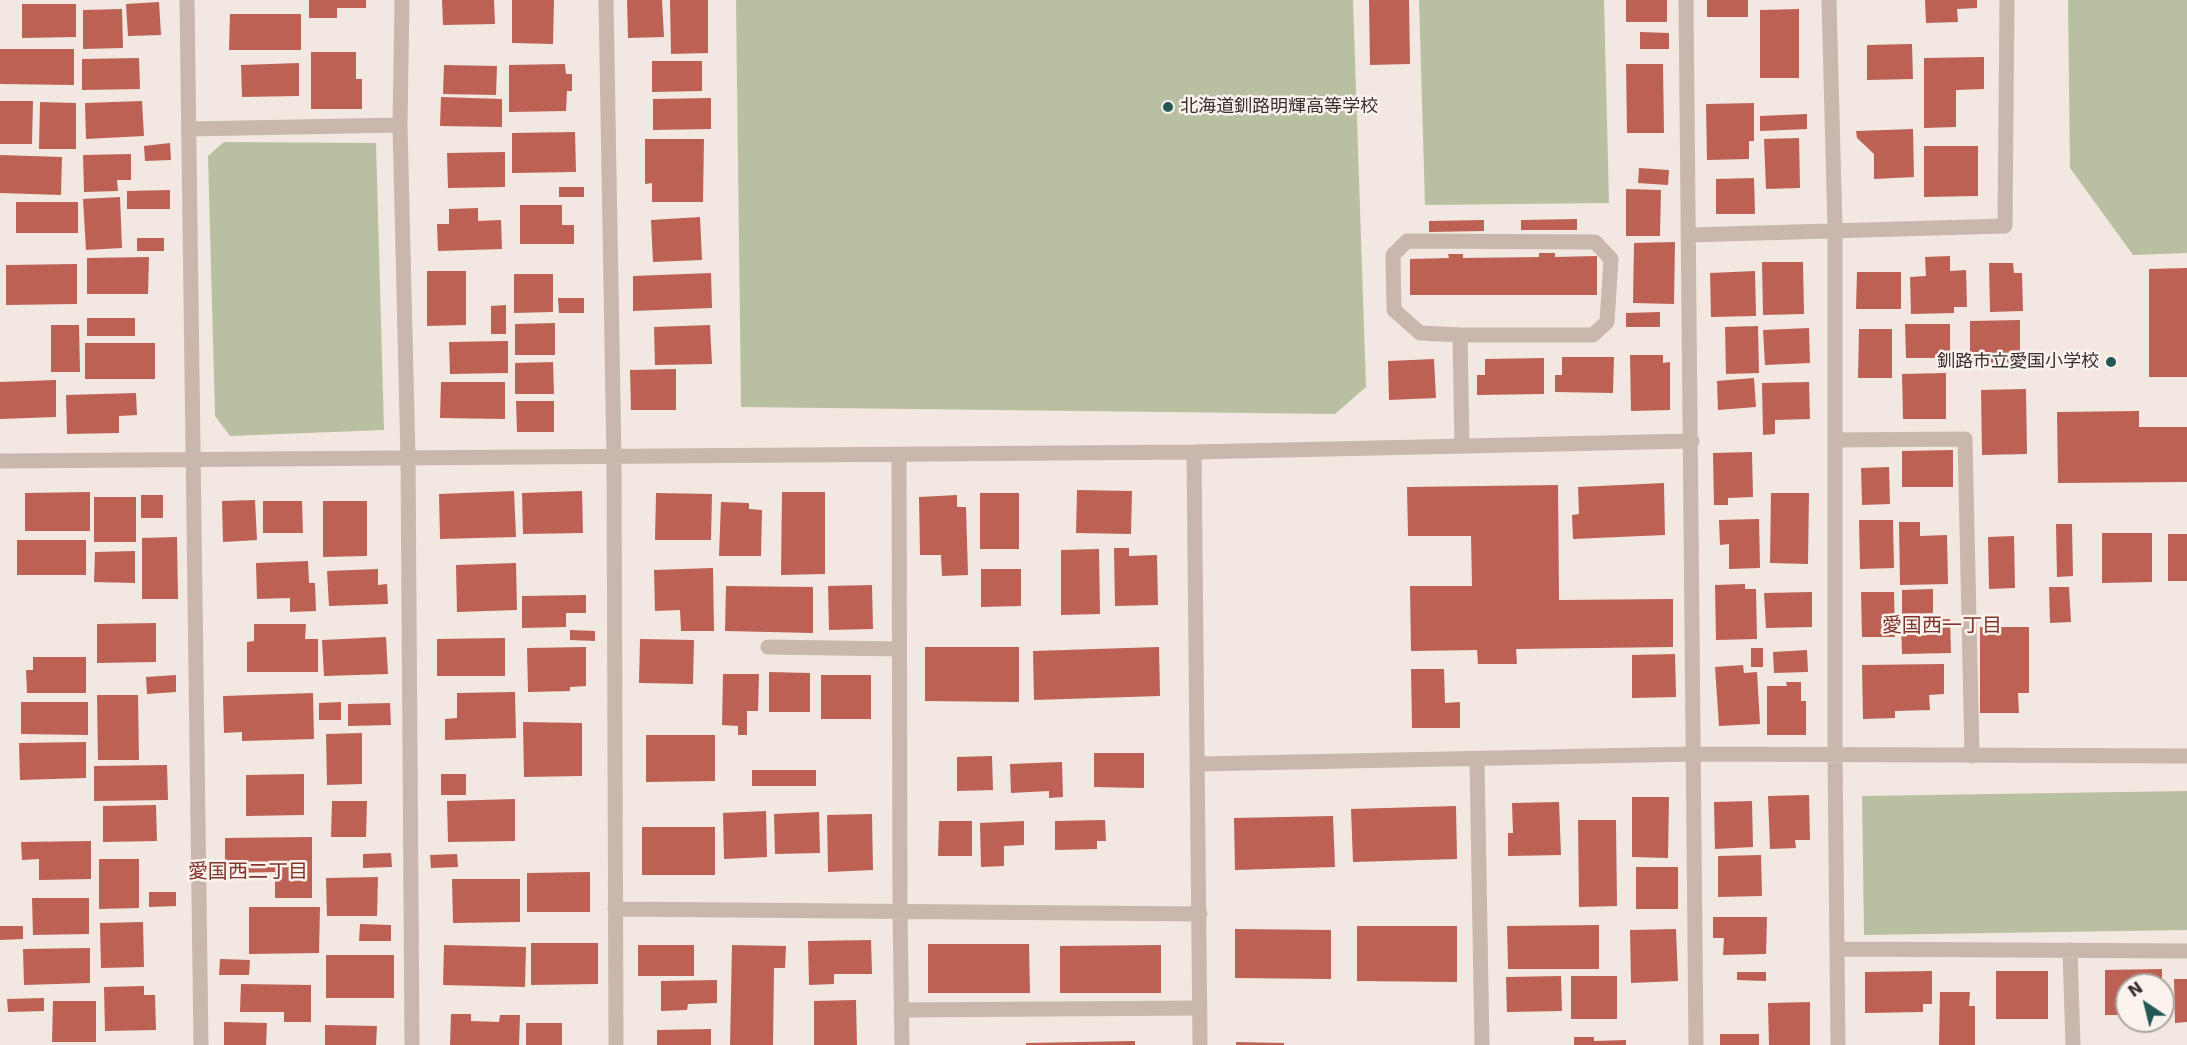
<!DOCTYPE html>
<html>
<head>
<meta charset="utf-8">
<style>
  body { margin:0 }
  #map { position:relative; width:2187px; height:1045px; overflow:hidden; background:#f2e8e1; font-family:"DejaVu Sans",sans-serif }
  canvas { display:block }
  .north { position:absolute; left:2115px; top:973px; width:60px; height:60px; box-sizing:border-box; background:#f9f2ed; border:2px solid #aca49f; border-radius:50%; rotate:325deg; font-size:16px; font-weight:700; line-height:24px; text-align:center; color:#382e2b }
  .north::after { content:''; display:block; margin:auto; width:21px; height:27px; background:#245754; clip-path:polygon(50% 0,100% 100%,50% 72%,0 100%) }
</style>
</head>
<body>
<div id="map">
<canvas width="2187" height="1045"></canvas>
<div class="north">N</div>
</div>
<script>
const ctx = document.querySelector('canvas').getContext('2d');
ctx.lineJoin = 'round';
function paint(path, color) {
  ctx.fillStyle = color;
  ctx.fill(path, 'evenodd');
}
function poly(rows) {
  const path = new Path2D();
  for (const r of rows) {
    path.moveTo(r[0], r[1]);
    for (let i = 2; i < r.length; i += 2) path.lineTo(r[i], r[i + 1]);
  }
  return path;
}
function trace(path, color, width, dash) {
  ctx.strokeStyle = color;
  ctx.lineWidth = width;
  ctx.lineCap = dash ? 'butt' : 'round';
  ctx.setLineDash(dash || []);
  ctx.stroke(path);
}
function label(font, color, halo, rows, align = 'center') {
  ctx.font = font + ' "DejaVu Sans","Noto Sans JP",sans-serif';
  ctx.lineWidth = 5;
  ctx.setLineDash([]);
  ctx.textBaseline = 'middle';
  ctx.strokeStyle = halo;
  ctx.fillStyle = color;
  for (const [text, x, y, turn = 0] of rows) {
    ctx.save();
    ctx.translate(x, y);
    ctx.rotate((+turn || 0) * Math.PI / 180);
    ctx.textAlign = isNaN(turn) ? turn : align;
    if (halo) ctx.strokeText(text, 0, 0);
    ctx.fillText(text, 0, 0);
    ctx.restore();
  }
}
const green = poly([
  [736,0,1353,0,1366,387,1335,414,741,407],
  [1419,0,1604,0,1609,203,1425,205],
  [2068,0,2187,0,2187,253,2133,255,2070,168],
  [224,142,376,143,384,430,230,436,215,416,208,156],
  [2187,791,2187,930,1864,935,1862,796]
]);
const building = poly([
  [309,0,366,0,366,8,337,8,337,18,309,18],
  [442,0,494,0,495,24,443,25],
  [512,0,554,0,553,44,512,43],
  [627,0,662,0,664,37,628,38],
  [670,0,708,0,708,53,671,54],
  [1369,0,1409,0,1410,64,1370,65],
  [1626,0,1667,0,1667,22,1626,22],
  [1707,0,1748,0,1748,17,1707,17],
  [1925,0,1977,0,1977,8,1957,9,1958,22,1926,23],
  [159,2,161,35,128,36,126,4],
  [22,4,76,4,76,37,22,38],
  [122,9,123,48,83,49,83,10],
  [1799,9,1799,78,1760,78,1760,10],
  [230,14,301,14,301,50,229,50],
  [1640,32,1669,33,1669,49,1640,49],
  [1912,44,1913,79,1867,80,1867,45],
  [0,49,74,49,74,85,0,84],
  [311,52,356,52,356,79,362,79,362,109,311,109],
  [1984,57,1984,89,1956,90,1956,127,1924,128,1924,58],
  [139,58,140,89,82,90,82,59],
  [652,61,702,61,702,91,652,92],
  [299,63,299,96,242,97,241,65],
  [565,64,566,74,572,74,572,91,567,91,566,111,509,112,509,65],
  [1626,64,1663,64,1664,133,1627,133],
  [444,65,497,66,496,95,443,94],
  [441,97,502,99,502,127,440,126],
  [711,98,711,129,653,130,653,99],
  [0,101,33,101,32,144,0,144],
  [142,101,144,136,86,139,85,103],
  [40,102,76,103,76,149,39,149],
  [1754,103,1754,141,1749,141,1749,159,1707,160,1706,104],
  [1807,114,1807,129,1760,131,1760,116],
  [1913,129,1914,177,1874,179,1874,154,1857,138,1856,131],
  [575,132,576,172,512,173,512,133],
  [1799,138,1800,188,1766,189,1764,139],
  [645,139,704,139,703,202,652,202,652,183,645,184],
  [170,143,171,160,145,161,144,146],
  [1924,146,1978,146,1978,196,1924,197],
  [505,152,505,187,448,188,447,153],
  [131,154,131,180,117,180,118,191,84,192,83,155],
  [0,155,62,157,61,195,0,193],
  [1639,168,1669,170,1668,185,1638,183],
  [1754,178,1755,214,1716,214,1716,179],
  [559,187,584,187,584,197,559,197],
  [1626,189,1661,190,1660,236,1626,236],
  [170,190,170,209,127,209,127,191],
  [120,197,122,248,86,250,83,199],
  [16,202,78,202,78,233,16,233],
  [520,205,562,205,562,225,574,225,574,244,520,244],
  [478,208,478,221,501,220,502,249,438,251,437,224,449,224,449,209],
  [700,217,702,260,653,262,651,220],
  [1577,219,1577,230,1521,230,1521,220],
  [1484,220,1484,231,1429,232,1429,221],
  [137,238,164,238,164,251,137,251],
  [1675,242,1674,304,1633,303,1634,243],
  [1539,253,1555,253,1555,257,1597,256,1597,295,1410,295,1410,259,1449,258,1448,254,1463,254,1463,258,1539,257],
  [1950,256,1950,271,1966,270,1967,307,1954,307,1954,313,1911,314,1910,277,1926,276,1925,257],
  [149,257,148,294,87,294,87,258],
  [1762,262,1803,262,1804,314,1763,315],
  [1989,263,2013,263,2014,273,2022,273,2023,311,1990,312],
  [77,264,77,304,6,305,6,265],
  [2187,268,2187,377,2149,377,2149,269],
  [427,271,466,271,466,325,427,326],
  [1755,271,1756,316,1711,317,1710,273],
  [1857,272,1901,272,1901,309,1856,309],
  [711,273,712,308,633,311,633,276],
  [514,274,553,274,553,312,514,313],
  [558,298,584,298,584,313,559,313],
  [506,305,506,334,491,334,491,306],
  [1660,312,1660,327,1626,327,1626,313],
  [87,318,135,318,135,336,87,336],
  [2020,320,2020,362,1970,363,1970,321],
  [555,323,555,355,515,355,515,324],
  [1905,324,1950,324,1950,358,1906,358],
  [51,325,79,325,80,372,51,372],
  [710,325,712,364,655,365,654,327],
  [1758,326,1759,373,1726,374,1725,327],
  [1809,328,1810,363,1765,365,1763,330],
  [1859,329,1892,329,1892,378,1858,378],
  [508,341,508,373,450,374,449,342],
  [85,343,155,343,155,379,85,379],
  [1630,355,1663,355,1663,363,1670,362,1670,410,1631,411],
  [1562,357,1614,357,1613,393,1555,392,1555,375,1562,375],
  [1544,358,1544,394,1477,395,1477,375,1485,375,1485,359],
  [1434,359,1436,398,1389,400,1388,361],
  [553,362,554,394,515,394,515,363],
  [676,369,676,410,631,410,630,370],
  [1946,373,1946,419,1903,419,1902,374],
  [1754,378,1756,407,1718,410,1717,381],
  [56,380,56,417,0,419,0,382],
  [441,382,505,382,505,419,440,418],
  [1809,382,1810,419,1775,420,1775,434,1763,435,1762,383],
  [2026,389,2027,454,1982,455,1981,390],
  [136,393,137,415,119,416,119,433,67,434,66,395],
  [516,401,554,401,554,432,517,432],
  [2139,411,2139,427,2187,427,2187,482,2058,483,2057,412],
  [1953,450,1953,487,1902,487,1902,451],
  [1752,452,1753,497,1728,498,1728,505,1714,505,1713,453],
  [1889,467,1890,504,1862,505,1861,468],
  [1664,483,1665,535,1573,539,1572,515,1579,514,1578,487],
  [1558,485,1559,600,1673,599,1673,647,1516,649,1517,664,1478,664,1477,650,1411,651,1410,586,1472,586,1471,536,1408,536,1407,487],
  [1077,490,1132,491,1131,534,1076,533],
  [514,491,516,537,440,539,439,494],
  [582,491,583,533,523,534,522,493],
  [90,492,90,531,25,531,25,493],
  [782,492,825,492,825,574,781,575],
  [656,493,712,494,711,540,655,540],
  [980,493,1019,493,1019,549,980,549],
  [1771,493,1809,493,1808,564,1770,563],
  [141,495,163,495,163,518,141,518],
  [957,495,957,507,966,507,968,575,942,576,941,555,920,555,919,497],
  [94,497,136,497,136,542,94,542],
  [255,500,257,540,223,542,222,501],
  [263,501,302,501,303,533,263,533],
  [323,501,367,501,367,556,323,557],
  [721,502,749,503,749,509,762,510,761,556,719,556],
  [1759,519,1760,568,1729,569,1729,544,1720,545,1719,520],
  [1859,520,1893,520,1894,568,1860,569],
  [1899,522,1920,522,1920,536,1947,535,1948,584,1900,585],
  [2056,524,2072,524,2073,576,2057,577],
  [2102,533,2152,533,2152,582,2102,583],
  [2168,534,2187,534,2187,581,2168,581],
  [2014,536,2015,588,1989,589,1988,537],
  [177,537,178,599,142,599,142,538],
  [17,540,86,540,86,575,17,575],
  [1114,548,1129,548,1129,556,1157,555,1158,605,1115,606],
  [1099,549,1100,614,1061,615,1061,550],
  [135,551,135,583,94,582,95,552],
  [308,561,309,583,315,583,316,611,290,612,290,598,257,599,256,563],
  [516,563,517,610,457,612,456,565],
  [713,568,714,631,681,631,680,610,655,611,654,570],
  [378,569,378,585,387,584,388,604,329,606,327,571],
  [981,569,1021,569,1021,606,981,607],
  [1745,584,1745,589,1756,589,1757,639,1716,640,1715,585],
  [872,585,873,629,829,630,828,586],
  [726,586,813,587,813,633,725,631],
  [2049,587,2069,587,2071,622,2050,623],
  [1933,589,1933,613,1902,614,1902,590],
  [1812,592,1812,627,1766,628,1764,593],
  [1861,592,1894,592,1895,637,1862,637],
  [586,595,586,613,566,613,566,627,522,628,522,596],
  [1950,619,1951,653,1902,654,1901,620],
  [156,623,156,662,97,663,97,624],
  [254,624,306,624,305,639,318,639,318,672,247,672,247,642,254,641],
  [1980,627,2029,627,2029,693,2018,693,2019,713,1980,713],
  [570,630,595,631,595,641,570,640],
  [386,637,388,674,324,676,322,640],
  [505,638,505,676,437,676,437,639],
  [640,639,694,640,693,684,639,683],
  [586,647,586,686,570,687,570,691,528,692,527,648],
  [925,647,1019,647,1019,702,925,701],
  [1159,647,1160,696,1034,700,1033,651],
  [1751,648,1763,648,1763,667,1751,667],
  [1807,650,1808,672,1774,673,1773,652],
  [1675,654,1676,697,1632,698,1632,655],
  [33,657,86,657,86,693,27,693,26,670,33,670],
  [1944,664,1944,694,1929,695,1930,710,1895,711,1895,718,1863,719,1862,665],
  [1743,665,1744,673,1757,672,1760,724,1719,726,1715,667],
  [1411,669,1444,669,1445,703,1460,702,1460,728,1412,728],
  [769,672,810,673,810,712,769,712],
  [723,674,759,674,758,711,747,711,747,735,738,735,738,726,722,725],
  [176,675,176,692,147,694,146,677],
  [821,675,871,675,871,719,821,719],
  [1786,682,1801,682,1801,701,1806,701,1806,735,1767,735,1767,686,1787,686],
  [515,692,516,738,445,740,445,719,457,718,457,693],
  [313,693,314,739,242,741,242,732,224,733,223,696],
  [97,695,138,695,139,760,98,760],
  [21,702,88,702,88,735,21,734],
  [341,702,341,720,319,720,319,703],
  [390,703,391,725,348,726,348,704],
  [523,722,582,723,582,776,524,777],
  [362,733,362,784,327,785,326,734],
  [646,735,715,735,715,781,646,782],
  [86,742,86,778,20,780,19,743],
  [1094,753,1144,753,1144,788,1094,787],
  [992,756,993,790,957,791,957,757],
  [1062,762,1063,797,1049,798,1049,791,1011,793,1010,764],
  [167,765,168,800,94,801,94,766],
  [752,770,816,770,816,786,752,786],
  [304,774,304,815,246,816,246,775],
  [441,774,466,774,466,795,441,795],
  [1809,795,1810,840,1795,840,1796,848,1770,849,1768,796],
  [1632,797,1669,797,1668,858,1632,857],
  [515,799,515,841,448,842,447,801],
  [332,801,367,801,366,837,331,837],
  [1752,801,1753,847,1715,849,1714,802],
  [1559,802,1561,855,1508,856,1508,833,1513,833,1512,803],
  [156,805,157,841,103,842,103,806],
  [1456,806,1457,859,1353,862,1351,809],
  [766,811,767,857,724,859,723,813],
  [819,812,820,853,775,854,774,814],
  [872,814,873,870,828,872,827,815],
  [1333,816,1335,867,1235,870,1234,818],
  [1105,820,1106,841,1097,841,1097,849,1055,850,1055,821],
  [1578,820,1616,820,1617,906,1579,907],
  [939,821,972,821,972,856,938,856],
  [1024,821,1024,845,1004,846,1004,866,981,867,980,823],
  [642,827,715,827,715,875,642,875],
  [312,837,312,898,275,898,275,872,225,873,225,838],
  [91,841,91,879,39,880,39,859,22,860,21,842],
  [391,853,392,867,363,868,363,854],
  [457,854,458,867,431,868,430,855],
  [1761,855,1762,896,1718,897,1718,856],
  [99,859,139,859,139,908,99,909],
  [1636,867,1678,867,1678,909,1636,909],
  [590,872,590,912,527,912,527,873],
  [378,877,377,916,327,916,326,878],
  [452,879,520,879,520,922,453,923],
  [149,892,176,892,176,906,149,907],
  [32,898,89,898,89,934,33,935],
  [249,907,320,907,319,953,249,954],
  [1713,917,1767,917,1766,954,1723,955,1724,938,1713,938],
  [143,922,144,967,101,968,100,923],
  [360,924,391,925,391,941,359,941],
  [1599,925,1599,969,1508,969,1507,926],
  [0,926,23,926,23,939,0,940],
  [1357,926,1457,926,1457,982,1357,981],
  [1235,929,1331,930,1331,979,1235,978],
  [1676,929,1678,981,1631,983,1630,930],
  [871,940,872,974,834,974,834,984,809,985,808,941],
  [531,943,598,943,598,984,531,985],
  [928,944,1029,944,1030,993,928,993],
  [444,945,526,947,525,987,443,985],
  [638,945,694,945,694,976,638,976],
  [732,945,786,946,785,968,774,968,773,1045,730,1045],
  [1161,945,1161,993,1060,993,1060,946],
  [90,948,90,983,24,985,23,949],
  [326,955,394,955,394,998,326,998],
  [220,959,250,960,249,975,219,975],
  [2162,969,2162,985,2127,985,2127,1015,2105,1015,2105,970],
  [1932,971,1932,1004,1923,1004,1923,1012,1865,1013,1865,972],
  [1996,971,2048,971,2048,1019,1996,1019],
  [1737,972,1766,972,1766,981,1737,980],
  [1561,976,1562,1011,1507,1012,1506,977],
  [1571,976,1617,976,1617,1019,1571,1019],
  [2174,979,2187,979,2187,1022,2175,1023],
  [717,980,717,1003,688,1004,687,1010,661,1011,661,981],
  [241,984,311,985,311,1022,284,1022,284,1012,240,1012],
  [144,986,144,995,155,995,156,1030,105,1031,104,987],
  [1940,992,1970,992,1969,1006,1975,1006,1975,1045,1939,1045],
  [44,998,44,1011,8,1012,7,999],
  [856,1000,857,1045,814,1045,814,1001],
  [53,1001,96,1001,96,1042,52,1042],
  [1810,1002,1810,1045,1769,1045,1768,1003],
  [451,1014,471,1014,471,1021,499,1022,500,1015,520,1015,519,1045,450,1045],
  [224,1022,267,1023,266,1045,224,1045],
  [526,1023,562,1023,562,1045,526,1045],
  [325,1025,377,1026,376,1045,325,1045],
  [711,1029,711,1045,657,1045,657,1030],
  [1720,1034,1759,1034,1759,1045,1720,1045],
  [1574,1037,1594,1037,1594,1041,1626,1040,1626,1045,1574,1045],
  [1135,1041,1135,1045,1026,1045,1026,1043],
  [1236,1042,1284,1043,1284,1045,1236,1045]
]);
const lane = poly([
  [1407,241,1595,242,1611,259,1607,322,1593,335,1460,335,1420,333,1394,310,1393,255,1407,241],
  [1460,335,1462,446],
  [768,647,899,649],
  [901,1010,1200,1008]
]);
const street = poly([
  [187,0,201,1045],
  [402,0,400,125,408,458,412,1045],
  [606,0,614,458,616,1045],
  [1686,0,1696,1045],
  [1829,0,1835,229,1835,756,1838,1045],
  [189,129,400,125],
  [1689,235,2005,226,2007,0],
  [1835,440,1965,439,1972,756],
  [1194,452,1200,1045],
  [899,455,900,911,902,1045],
  [0,461,1194,452,1692,441],
  [1477,760,1482,1045],
  [1198,764,1693,754,2187,756],
  [615,909,1200,914],
  [1837,949,2187,951],
  [2070,950,2073,1045]
]);
const markers = [
  [1168,107,6,"#245754"],
  [2111,362,6,"#245754"]
];
const poiNames = [
  ["北海道釧路明輝高等学校",1180,107],
  ["釧路市立愛国小学校",2099,362,"right"]
];
const neighbourhoodNames = [
  ["愛国西一丁目",1942,627],
  ["愛国西二丁目",248,873]
];
paint(green, '#b9c0a2');
paint(building, '#bc6154');
trace(lane, '#c9b7ad', 15);
trace(street, '#c9b7ad', 15);
for (const [x, y, r, color] of markers) {
  const dot = new Path2D();
  dot.arc(x, y, r, 0, 2 * Math.PI);
  ctx.fillStyle = color;
  ctx.fill(dot);
  trace(dot, '#f9f2ed', 2);
}
label('18px', '#382e2b', '#f9f2ed', poiNames, 'left');
label('20px', '#81352b', '#f9f2ed', neighbourhoodNames);
</script>
</body>
</html>
